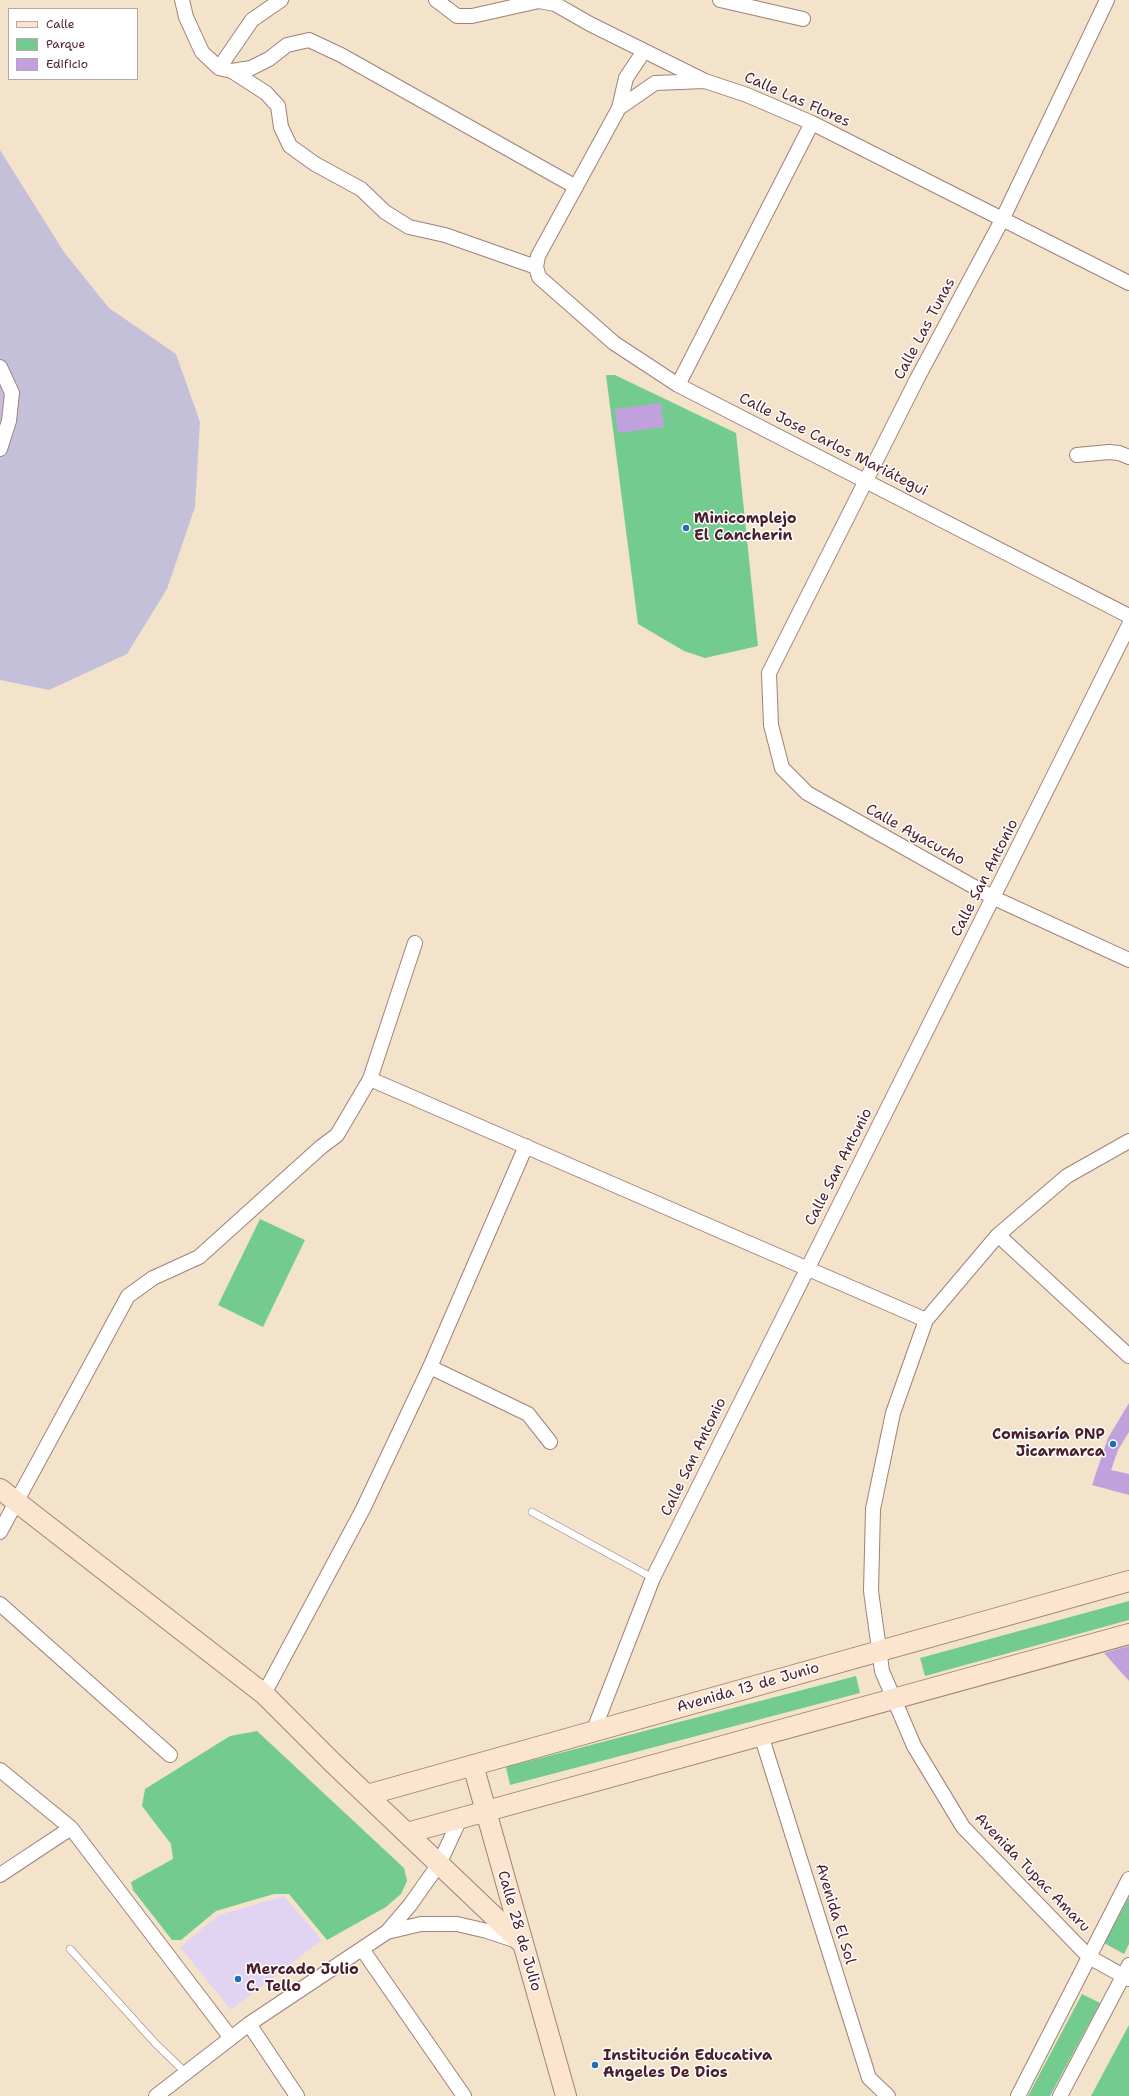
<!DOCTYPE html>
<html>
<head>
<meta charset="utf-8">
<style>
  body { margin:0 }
  #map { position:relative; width:1129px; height:2096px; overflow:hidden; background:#f4e3cb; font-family:"Shantell Sans",sans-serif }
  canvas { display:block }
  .legend { position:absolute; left:8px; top:8px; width:130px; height:72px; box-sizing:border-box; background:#fff; border:1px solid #b7a5aa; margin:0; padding:5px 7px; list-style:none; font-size:12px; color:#4a1f2b }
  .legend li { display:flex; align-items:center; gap:8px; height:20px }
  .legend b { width:20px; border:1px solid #b7a5aa }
</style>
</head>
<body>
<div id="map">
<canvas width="1129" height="2096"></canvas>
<ul class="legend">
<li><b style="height:5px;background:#fbe5cf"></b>Calle</li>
<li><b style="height:11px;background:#74cb90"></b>Parque</li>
<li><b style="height:11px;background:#c1a1dd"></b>Edificio</li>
</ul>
</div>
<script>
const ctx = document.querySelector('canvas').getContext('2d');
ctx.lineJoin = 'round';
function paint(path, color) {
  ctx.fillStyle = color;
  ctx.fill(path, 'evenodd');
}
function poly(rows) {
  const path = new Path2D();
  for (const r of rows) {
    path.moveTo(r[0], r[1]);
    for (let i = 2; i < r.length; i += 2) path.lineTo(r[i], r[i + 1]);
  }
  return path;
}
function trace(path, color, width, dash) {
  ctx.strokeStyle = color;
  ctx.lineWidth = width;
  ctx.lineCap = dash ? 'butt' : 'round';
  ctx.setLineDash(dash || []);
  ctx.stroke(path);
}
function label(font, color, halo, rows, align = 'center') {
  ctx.font = font + ' "Shantell Sans",sans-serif';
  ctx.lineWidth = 3;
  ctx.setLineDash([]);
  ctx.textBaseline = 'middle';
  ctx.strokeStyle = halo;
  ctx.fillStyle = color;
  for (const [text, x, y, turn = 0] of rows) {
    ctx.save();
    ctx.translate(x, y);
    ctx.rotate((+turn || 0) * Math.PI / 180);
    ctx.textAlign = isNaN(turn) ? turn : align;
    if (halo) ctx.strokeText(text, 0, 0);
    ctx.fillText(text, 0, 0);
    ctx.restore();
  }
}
const built = poly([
  [284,1896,322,1940,231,2010,180,1947,219,1915]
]);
const industrial = poly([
  [0,150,64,252,109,308,176,354,200,422,195,507,167,589,127,654,49,690,0,680]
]);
const green = poly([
  [606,375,615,375,736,433,758,646,705,658,684,651,638,624],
  [260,1219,305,1240,263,1327,218,1305],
  [1129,1601,1129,1620,925,1676,920,1658],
  [856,1676,860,1693,510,1785,506,1767],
  [257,1731,404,1868,407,1881,401,1894,386,1907,327,1940,289,1894,274,1894,216,1911,181,1940,172,1940,133,1890,131,1882,173,1859,171,1844,142,1806,145,1789,230,1736],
  [1129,1897,1129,1944,1124,1954,1104,1943],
  [1082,1994,1100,2003,1050,2096,1028,2096],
  [1129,2025,1129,2096,1091,2096]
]);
const building = poly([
  [661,403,664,427,618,433,615,409],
  [1129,1403,1129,1432,1118,1450,1111,1470,1129,1474,1129,1495,1092,1485,1108,1438],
  [1129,1646,1129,1681,1104,1653]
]);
const lane = poly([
  [532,1512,653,1578],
  [70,1949,156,2044,186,2073]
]);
const street = poly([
  [182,0,186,17,202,52,219,68,232,71,251,68,269,59,287,45,309,40,341,55,576,187],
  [436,0,457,16,472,16,539,1,555,4,590,24,703,80],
  [720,0,803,19],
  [1107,0,1002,220,917,379,769,673,771,725,782,768,807,793,994,898,1129,960],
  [219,68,252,20,281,0],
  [232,71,266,93,278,106,281,127,290,146,315,164,361,189,385,212,409,227,445,235,536,267],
  [619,108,626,78,644,51],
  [1129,283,812,123,747,95,705,81,655,83,619,108,538,256,536,267,539,277,614,343,678,385,1129,616],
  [0,367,12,393,9,421,0,449],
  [678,385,812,123],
  [1077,455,1109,452,1119,453,1129,457],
  [370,1079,926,1320],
  [1129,1141,1067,1176,998,1235,926,1320,893,1413,873,1509,871,1591,882,1671,914,1746,963,1827,1089,1957,1129,1979],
  [998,1235,1129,1356],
  [430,1367,528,1414,550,1442],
  [0,1532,128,1296,153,1278,199,1257,321,1147,337,1135,370,1079,415,943],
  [0,1604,170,1755],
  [264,1694,363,1509,430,1367,526,1146],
  [593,1732,653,1578,1129,625],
  [761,1735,869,2078,888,2096],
  [0,1770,71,1828,231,2038],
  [0,1875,71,1828],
  [387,1932,421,1924,457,1924,487,1931,517,1941],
  [362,1949,464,2096],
  [249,2024,297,2096],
  [156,2096,249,2024,387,1932,410,1905,439,1864,460,1819],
  [1018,2096,1129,1879],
  [1060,2096,1129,1965]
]);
const secondary = poly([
  [0,1489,264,1694,332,1762,523,1944],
  [473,1765,566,2096],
  [367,1795,1129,1581],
  [407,1833,1129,1634]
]);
const markers = [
  [686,528,4,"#1f6fb2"],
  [1113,1444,4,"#1f6fb2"],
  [238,1979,4,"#1f6fb2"],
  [595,2065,4,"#1f6fb2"]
];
const streetNames = [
  ["Calle Las Flores",797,100,24],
  ["Calle Las Tunas",925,329,-62],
  ["Calle Jose Carlos Mariátegui",833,445,27],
  ["Calle Ayacucho",915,835,29],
  ["Calle San Antonio",985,878,-63],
  ["Calle San Antonio",839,1167,-63],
  ["Calle San Antonio",694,1457,-64],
  ["Avenida 13 de Junio",748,1688,-16],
  ["Avenida Tupac Amaru",1032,1873,46],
  ["Avenida El Sol",835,1914,73],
  ["Calle 28 de Julio",519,1931,74]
];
const poiNames = [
  ["Minicomplejo",694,519],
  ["El Cancherin",694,536],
  ["Comisaría PNP",1105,1435,"right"],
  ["Jicarmarca",1105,1452,"right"],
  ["Mercado Julio",246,1970],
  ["C. Tello",246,1987],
  ["Institución Educativa",603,2056],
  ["Angeles De Dios",603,2073]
];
paint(built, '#e1d4f3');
paint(industrial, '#c5c0da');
paint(green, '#74cb90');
paint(building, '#c1a1dd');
trace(lane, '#9f817b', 8);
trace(street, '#9f817b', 16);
trace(secondary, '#9f817b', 22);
trace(lane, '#fff', 7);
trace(street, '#fff', 14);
trace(secondary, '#fbe5cf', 20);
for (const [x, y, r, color] of markers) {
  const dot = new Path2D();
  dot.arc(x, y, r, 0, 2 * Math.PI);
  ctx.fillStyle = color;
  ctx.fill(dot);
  trace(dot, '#fff', 1.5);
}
label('15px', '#4a1f2b', '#fff', streetNames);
label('bold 15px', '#4a1f2b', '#fff', poiNames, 'left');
</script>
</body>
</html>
